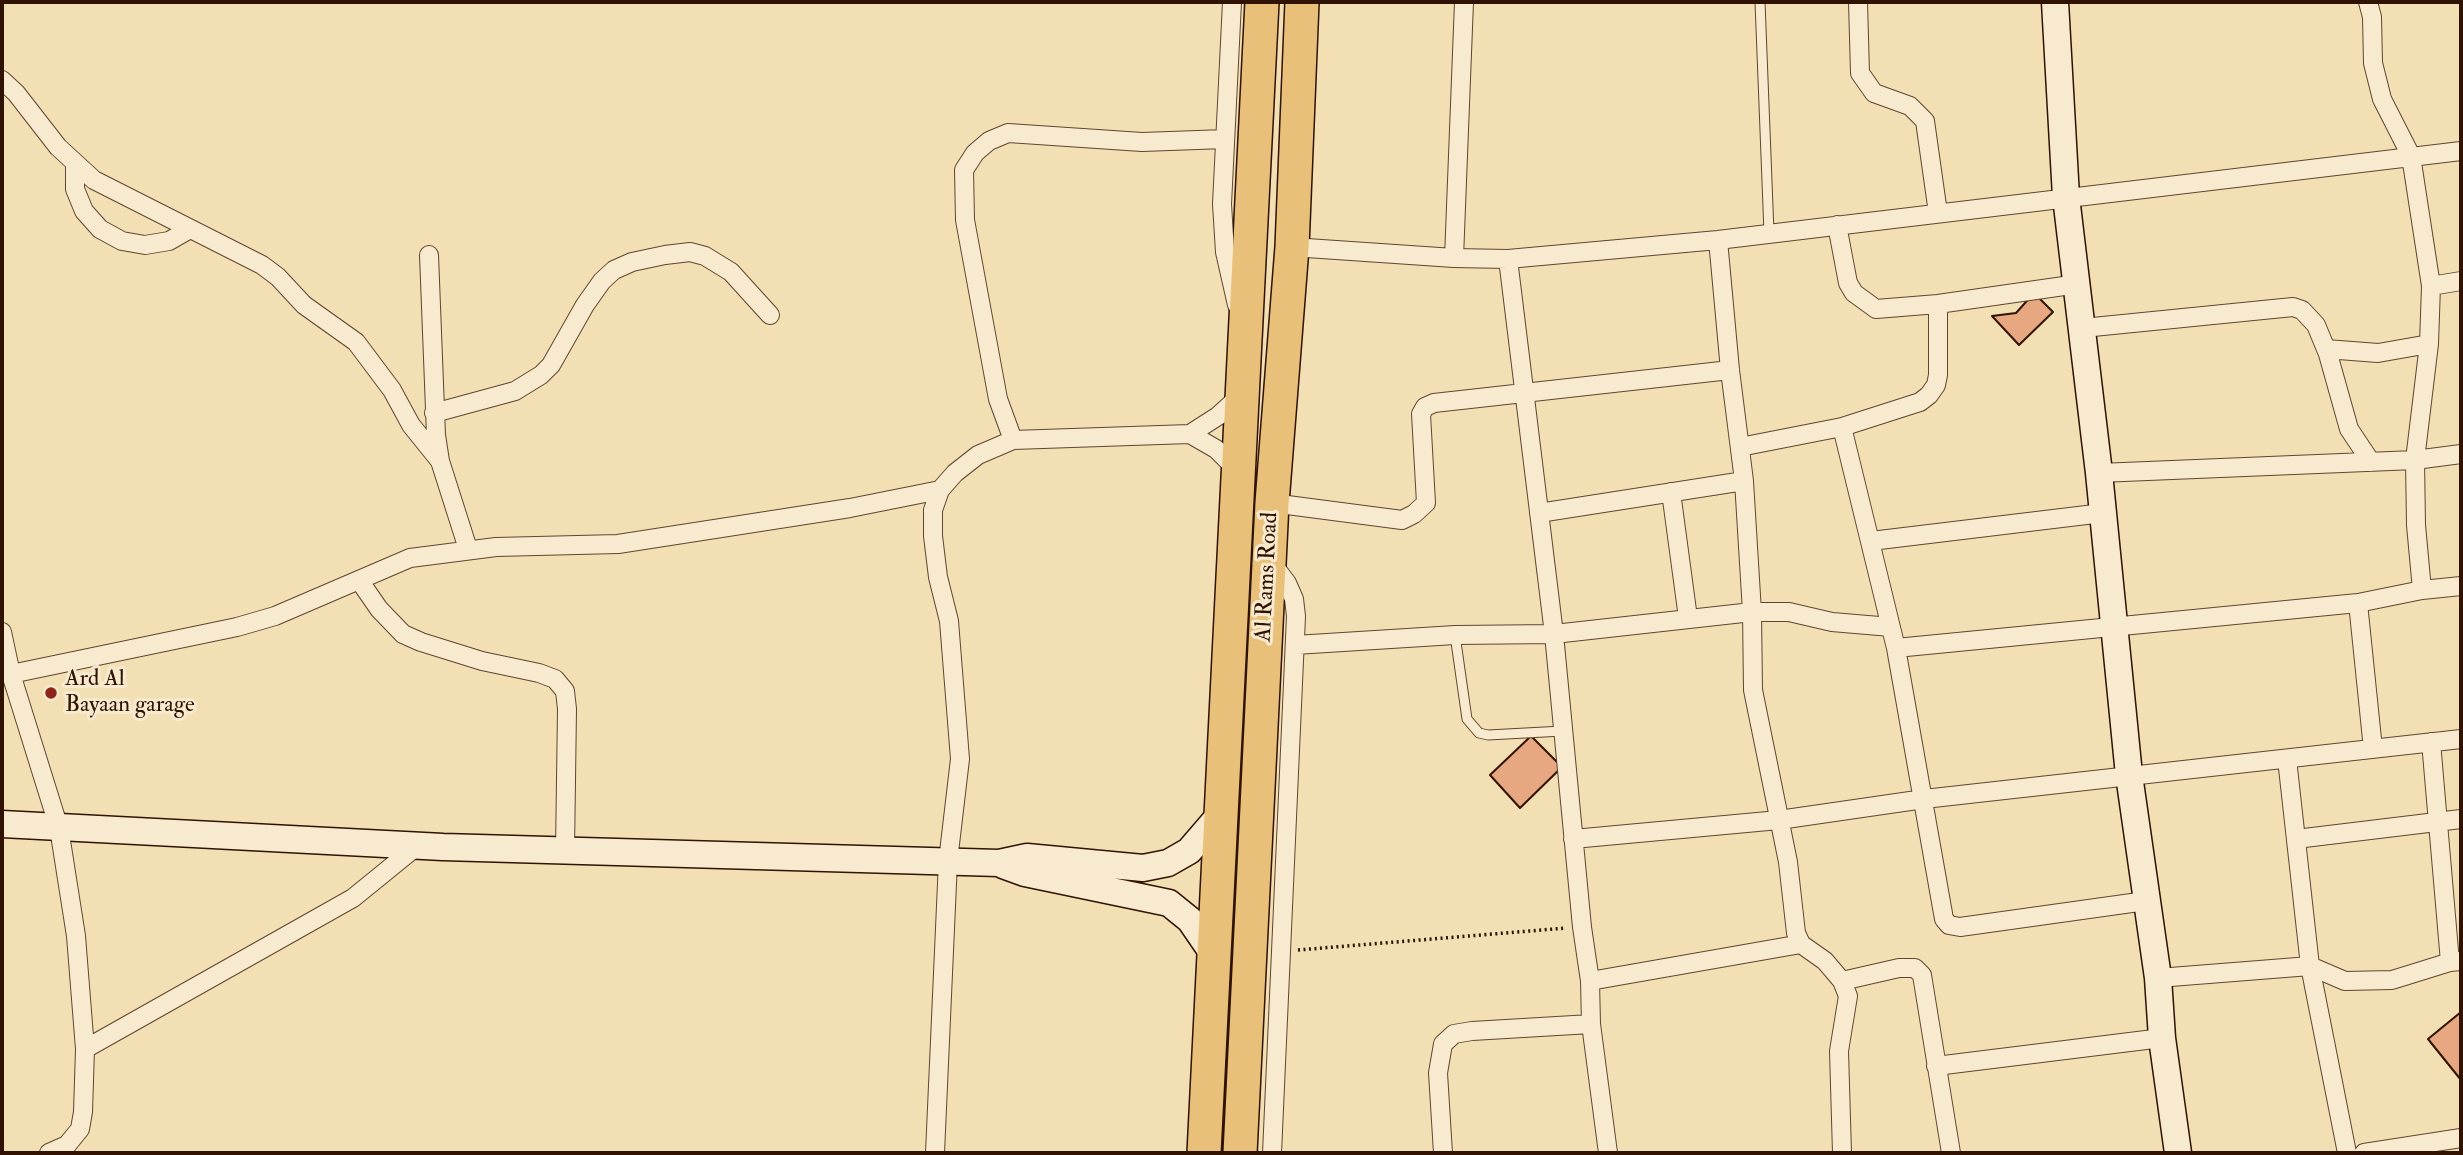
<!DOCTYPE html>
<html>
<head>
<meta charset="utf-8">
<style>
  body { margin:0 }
  #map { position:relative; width:2463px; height:1155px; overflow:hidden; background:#f2dfb3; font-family:"IM FELL Double Pica",serif }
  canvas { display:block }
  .frame { position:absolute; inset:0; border:4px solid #301203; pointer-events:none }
</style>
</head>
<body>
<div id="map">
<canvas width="2463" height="1155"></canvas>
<div class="frame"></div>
</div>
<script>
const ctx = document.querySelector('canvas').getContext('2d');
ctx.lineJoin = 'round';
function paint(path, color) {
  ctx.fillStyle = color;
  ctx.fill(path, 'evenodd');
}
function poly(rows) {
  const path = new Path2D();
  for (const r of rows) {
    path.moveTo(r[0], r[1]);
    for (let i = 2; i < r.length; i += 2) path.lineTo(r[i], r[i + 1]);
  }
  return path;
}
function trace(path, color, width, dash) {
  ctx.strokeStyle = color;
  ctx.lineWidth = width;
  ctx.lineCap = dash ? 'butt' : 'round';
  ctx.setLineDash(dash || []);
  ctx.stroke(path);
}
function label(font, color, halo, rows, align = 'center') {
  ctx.font = font + ' "IM FELL Double Pica",serif';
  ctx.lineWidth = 6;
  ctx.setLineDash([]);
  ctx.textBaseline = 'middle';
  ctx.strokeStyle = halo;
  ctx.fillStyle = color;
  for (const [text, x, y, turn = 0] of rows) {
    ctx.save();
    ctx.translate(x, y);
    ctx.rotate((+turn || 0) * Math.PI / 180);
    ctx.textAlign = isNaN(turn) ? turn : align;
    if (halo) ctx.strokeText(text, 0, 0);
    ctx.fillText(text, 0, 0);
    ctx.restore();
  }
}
const building = poly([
  [2034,293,2053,312,2019,345,1992,316,2016,313,2034,293],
  [1531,736,1562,767,1520,808,1490,775,1531,736],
  [2461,1012,2461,1080,2428,1039,2461,1012]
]);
const path = poly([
  [1298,950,1566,928]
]);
const lane = poly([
  [1760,2,1769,233],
  [1455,635,1467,719,1479,733,1488,735,1563,731]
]);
const street = poly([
  [1232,2,1222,204,1225,252,1237,305],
  [1858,2,1860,73,1874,93,1910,106,1925,121,1938,213],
  [2368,2,2372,17,2373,63,2382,99,2411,156,2431,286,2429,344,2415,460,2416,525,2422,590],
  [2,80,16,93,58,147,94,180,262,265,278,277,304,305,356,342,392,390,411,425,440,461],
  [75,165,75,189,84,211,100,229,122,241,145,245,169,241,190,229],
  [1837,225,1848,283,1854,293,1876,309,1938,304,2078,284],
  [1718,240,1730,370,1744,481,1752,612,1753,690,1788,862,1796,933,1801,944,1825,961,1842,981,1848,996,1839,1051,1842,1153],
  [1292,247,1454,258,1508,259,1718,240,2461,151],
  [429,255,436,435,440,461,468,549],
  [1454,258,1464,2],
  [1508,259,1554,634,1582,927,1590,981,1591,1024,1608,1153],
  [2431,286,2461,281],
  [2083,328,2293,307,2302,310,2316,325,2328,354,2349,429,2371,462],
  [2326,349,2378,353,2429,344],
  [434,413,515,391,541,375,551,365,585,305,602,281,614,270,632,262,665,255,690,252,705,256,731,272,770,315],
  [1842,427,1896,648,1944,919,1949,925,1960,927,2146,901],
  [1190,434,1216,449,1238,471],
  [1013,440,998,399,965,220,964,170,975,153,989,141,1008,133,1142,142,1225,139],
  [1740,447,1842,427,1920,402,1929,395,1936,385,1938,375,1938,304],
  [2099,473,2415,460,2461,454],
  [1671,492,1688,618],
  [1272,503,1402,520,1414,514,1426,503,1421,414,1425,407,1434,403,1730,370],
  [1539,513,1744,481],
  [1871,541,2103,513],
  [1271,562,1287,583,1294,599,1296,616,1272,1153],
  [359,580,379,609,403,634,421,642,482,661,539,673,555,679,565,691,567,709,565,851],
  [2358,603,2373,749],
  [2,632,11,674,59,828,76,936,85,1049,83,1112,80,1129,67,1145,49,1153],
  [1295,645,1455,635,1554,634,1752,612,1789,612,1832,622,1891,627],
  [1896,648,2358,603,2422,590,2461,586],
  [11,674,237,627,275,616,410,558,496,547,618,544,850,508,940,490],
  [2431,742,2450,962],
  [2287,759,2310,966,2347,1153],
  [1573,839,1779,820,1924,799,2461,739],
  [2296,839,2461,819],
  [2158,978,2310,966,2345,981,2392,980,2450,962,2461,961],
  [1590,981,1801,944],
  [1842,981,1899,968,1915,968,1922,975,1951,1153],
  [85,1049,353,898,417,846],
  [1936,1066,2162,1038],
  [935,1153,948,861,960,759,949,621,938,577,933,536,933,510,940,490,955,473,978,455,1013,440,1190,434,1218,416,1240,396],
  [1443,1153,1438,1073,1443,1044,1454,1034,1472,1031,1591,1024],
  [2364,1153,2461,1138]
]);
const secondary = poly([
  [2055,2,2066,197,2099,473,2129,775,2158,978,2162,1038,2178,1153],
  [2,824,443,847,999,863,1027,857,1143,868,1168,863,1189,851,1220,815],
  [1003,865,1025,873,1169,903,1190,920,1214,955]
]);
const highway = poly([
  [1204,1153,1262,2],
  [1240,1153,1272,503,1292,247,1302,2]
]);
const markers = [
  [51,693,7,"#8f2418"]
];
const streetNames = [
  ["Al Rams Road",1268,577,-87]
];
const poiNames = [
  ["Ard Al",65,680],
  ["Bayaan garage",65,706]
];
paint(building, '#e6a781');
trace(building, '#301203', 2);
trace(lane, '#60452f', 11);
trace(street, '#60452f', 20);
trace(secondary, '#301203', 29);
trace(highway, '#301203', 36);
trace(path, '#301203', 3.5, [2, 3.5]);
trace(lane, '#f7eace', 9);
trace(street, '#f7eace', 18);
trace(secondary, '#f7eace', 26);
trace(highway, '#e9c07a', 33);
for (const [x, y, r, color] of markers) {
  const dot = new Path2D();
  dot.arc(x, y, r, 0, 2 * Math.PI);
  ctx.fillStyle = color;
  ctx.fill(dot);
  trace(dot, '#f7eace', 2.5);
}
label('23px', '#301203', '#f7eace', streetNames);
label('23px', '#301203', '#f7eace', poiNames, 'left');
</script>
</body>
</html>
